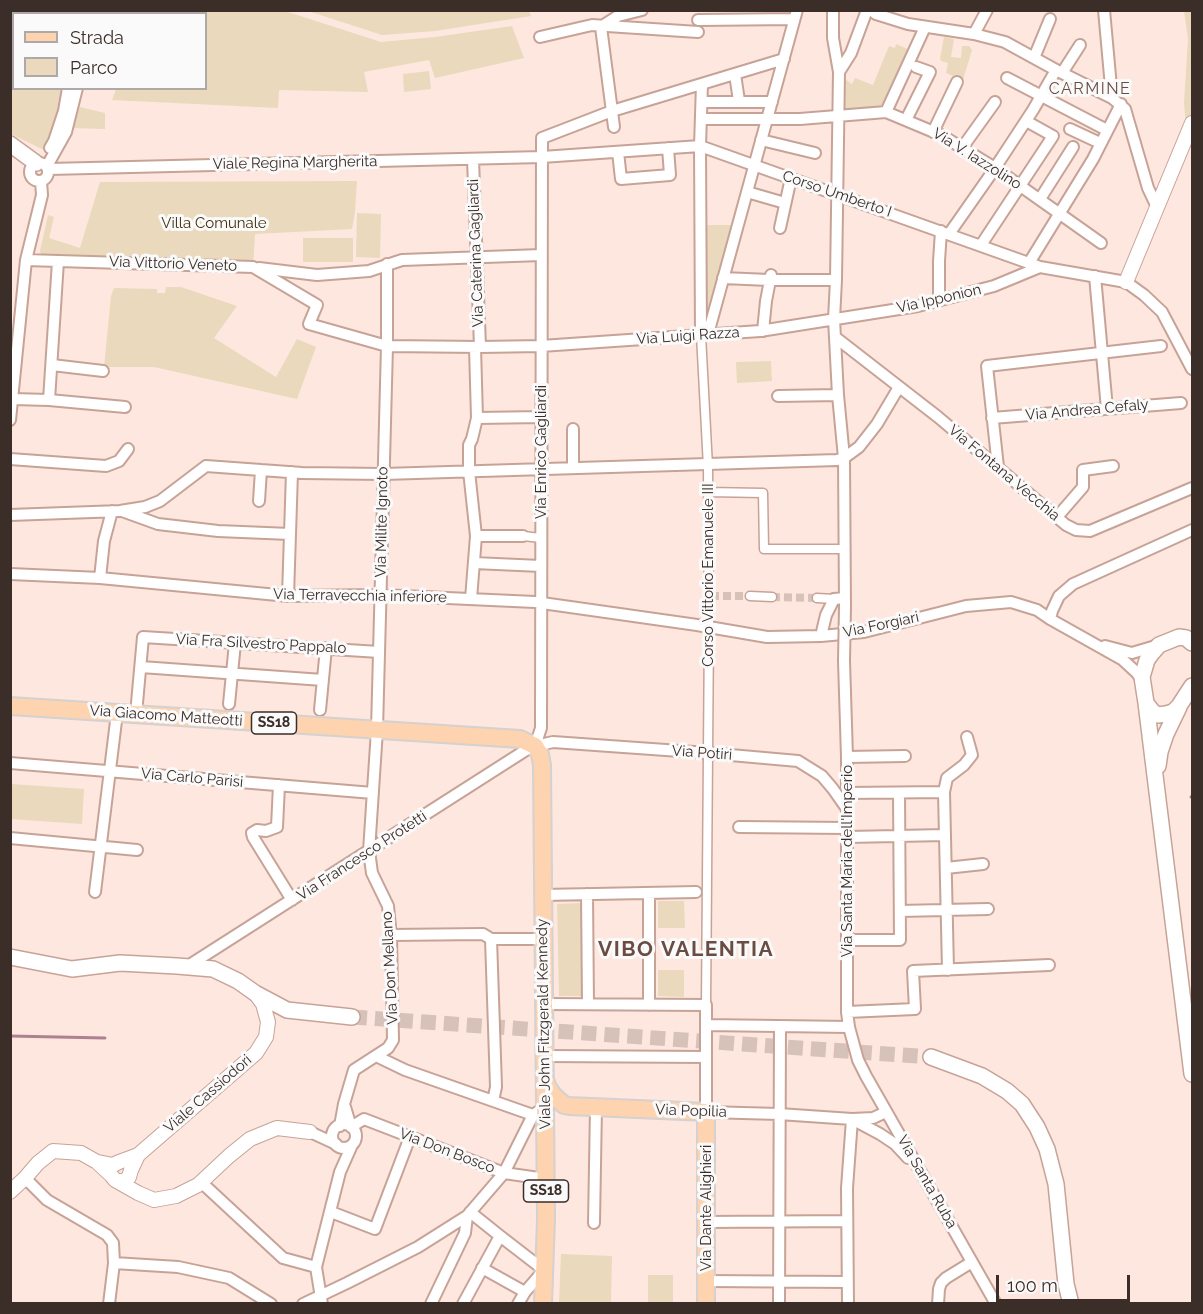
<!DOCTYPE html>
<html>
<head>
<meta charset="utf-8">
<style>
  body { margin:0 }
  #map { position:relative; width:1203px; height:1314px; overflow:hidden; background:#fee7df; font-family:Raleway,sans-serif }
  canvas { display:block }
  .frame { position:absolute; inset:0; border:12px solid #3b2d28; pointer-events:none }
  .legend { position:absolute; left:12px; top:12px; width:195px; height:78px; box-sizing:border-box; background:#fafafa; border:2px solid #aea8a6; margin:0; padding:8px 10px; list-style:none; font-size:18px; color:#3b2d28 }
  .legend li { display:flex; align-items:center; gap:12px; height:30px }
  .legend b { width:30px; border:2px solid #aea8a6 }
  .scale { position:absolute; left:996px; top:1275px; width:134px; height:27px; box-sizing:border-box; border:3px solid #3b2d28; border-top:0; padding-left:8px; font-size:18px; line-height:21px; white-space:nowrap; color:#3b2d28; -webkit-text-stroke:4px #fafafa; paint-order:stroke }
</style>
</head>
<body>
<div id="map">
<canvas width="1203" height="1314"></canvas>
<div class="frame"></div>
<ul class="legend">
<li><b style="height:8px;background:#fed3af"></b>Strada</li>
<li><b style="height:16px;background:#ead9bc"></b>Parco</li>
</ul>
<div class="scale">100 m</div>
</div>
<script>
const ctx = document.querySelector('canvas').getContext('2d');
ctx.lineJoin = 'round';
function paint(path, color) {
  ctx.fillStyle = color;
  ctx.fill(path, 'evenodd');
}
function poly(rows) {
  const path = new Path2D();
  for (const r of rows) {
    if (r.length === 3) {
      path.moveTo(r[0] + r[2], r[1]);
      path.arc(r[0], r[1], r[2], 0, 2 * Math.PI);
      continue;
    }
    path.moveTo(r[0], r[1]);
    for (let i = 2; i < r.length; i += 2) path.lineTo(r[i], r[i + 1]);
  }
  return path;
}
function trace(path, color, width, dash) {
  ctx.strokeStyle = color;
  ctx.lineWidth = width;
  ctx.lineCap = dash ? 'butt' : 'round';
  ctx.setLineDash(dash || []);
  ctx.stroke(path);
}
function label(font, color, halo, rows, align = 'center') {
  ctx.font = font + ' Raleway,sans-serif';
  ctx.lineWidth = 6;
  ctx.setLineDash([]);
  ctx.textBaseline = 'middle';
  ctx.strokeStyle = halo;
  ctx.fillStyle = color;
  for (const [text, x, y, turn = 0] of rows) {
    ctx.save();
    ctx.translate(x, y);
    ctx.rotate((+turn || 0) * Math.PI / 180);
    ctx.textAlign = isNaN(turn) ? turn : align;
    if (halo) ctx.strokeText(text, 0, 0);
    ctx.fillText(text, 0, 0);
    ctx.restore();
  }
}
const green = poly([
  [529,10,531,16,435,31,382,35,308,11],
  [139,11,285,11,381,42,435,37,512,26,524,58,435,78,429,60,364,72,368,92,279,90,278,108,112,100,116,89,206,88,206,14,142,14],
  [1184,11,1192,11,1192,123,1187,136,1184,103,1188,39],
  [944,37,954,39,951,57,961,58,962,46,969,46,972,50,963,80,946,73,948,63,941,61,940,59],
  [896,44,910,50,882,109,842,113,842,77,852,84,855,78,873,85,889,46,895,48],
  [10,46,13,49,14,88,64,89,46,151,11,134],
  [429,71,431,89,404,92,403,74],
  [80,107,105,113,105,129,71,128],
  [357,181,355,212,352,229,255,234,253,267,76,258,44,255,41,254,40,251,48,215,54,217,49,238,80,248,100,182],
  [357,213,381,214,380,258,356,257],
  [706,225,734,225,711,307,706,306],
  [303,238,353,238,353,262,303,262],
  [166,287,181,287,237,306,214,338,276,377,297,339,316,347,297,399,154,367,104,367,111,296,114,288,157,289,157,293,165,293],
  [771,361,772,381,737,383,736,362],
  [11,784,84,789,82,824,11,819],
  [658,901,684,901,685,928,658,928],
  [582,903,583,996,559,996,557,904],
  [658,970,684,970,684,997,658,996],
  [561,1254,612,1256,611,1303,559,1303],
  [648,1275,673,1275,673,1303,648,1303]
]);
const stream = poly([
  [1191,797,1192,796],
  [10,1036,105,1038]
]);
const pedestrianTunnel = poly([
  [711,596,750,596],
  [772,597,817,598]
]);
const secondaryTunnel = poly([
  [352,1017,931,1057]
]);
const pedestrian = poly([
  [701,335,708,467,709,627,706,1005],
  [708,492,763,493,764,549,839,549],
  [523,536,541,538],
  [750,596,772,597],
  [817,598,834,599]
]);
const minor = poly([
  [30,10,33,14],
  [40,10,43,14],
  [833,10,833,38,839,72,836,280,834,319,838,395,844,458,845,607],
  [871,10,876,14,908,24,974,34,1005,42,1056,70,1112,98,1125,109,1148,188,1157,207],
  [1104,10,1112,98],
  [698,20,794,19],
  [601,27,614,127],
  [601,27,618,16,642,10],
  [974,34,987,10],
  [540,37,592,25,698,32],
  [1034,58,1050,19],
  [839,72,851,53,867,10],
  [1062,73,1080,45],
  [735,74,739,101],
  [1007,78,1103,128],
  [702,102,772,102],
  [886,112,925,27],
  [702,119,800,119,886,112,941,135,995,168,1101,243],
  [906,120,930,72,916,67],
  [1070,129,1100,143],
  [933,132,957,82],
  [761,140,815,153],
  [50,148,54,141,64,111,68,88],
  [962,148,995,102],
  [618,152,621,179,670,175,668,148],
  [473,159,480,347],
  [39,172,9],
  [47,166,66,132,77,88],
  [49,169,542,157,700,146,1040,267,1126,282,1144,295,1162,312,1192,369],
  [747,192,785,203],
  [1040,199,1073,147],
  [780,228,791,178],
  [949,234,991,174,1033,110,1056,70],
  [981,245,1053,136,1026,121],
  [26,260,253,267,317,305,309,324,387,346,480,347,541,346,760,331,918,306,994,286,1040,267],
  [1029,263,1093,159,1121,104],
  [259,268,317,275,369,271,402,260,541,255],
  [1095,276,1107,409],
  [723,278,769,280,836,280],
  [939,301,939,261,941,231],
  [763,331,766,301,771,275],
  [708,334,797,10],
  [701,335,700,146,702,84],
  [835,337,938,417,1066,525,1076,530,1090,531,1192,488],
  [52,365,103,371],
  [778,396,838,395],
  [13,399,49,400,125,407],
  [49,400,58,261],
  [477,418,541,417],
  [992,418,1181,403],
  [10,420,26,260,42,195,41,181],
  [573,429,573,467],
  [10,459,106,466,119,461,128,449],
  [998,467,987,366,1161,346],
  [259,501,261,470],
  [122,511,158,524,218,531,290,534],
  [10,515,120,511,145,507,160,501,206,466,302,473,384,474,837,460,844,458,859,447,877,424,899,387],
  [1057,517,1083,487,1083,470,1113,466],
  [476,536,523,536],
  [474,563,541,566],
  [10,574,100,578,288,596,381,595,535,602,697,625,767,637,821,636,864,632,966,606,1011,602,1037,610,1050,619,1123,660,1136,672,1143,681],
  [100,578,104,541,112,511],
  [288,596,292,472],
  [471,599,476,536,469,471,469,445,472,439,477,418,475,347],
  [1050,619,1052,611,1059,596,1073,584,1192,530],
  [821,636,826,615,834,599,845,598],
  [1105,646,1132,653,1159,645],
  [844,661,847,757,847,1012,849,1027,858,1060,866,1076,996,1304],
  [141,667,323,680],
  [229,704,235,643],
  [320,710,326,648],
  [136,714,143,637,379,652],
  [535,746,541,728,542,138,612,111,784,59],
  [847,757,905,756],
  [10,763,373,793],
  [279,785,277,827,266,831,257,830,252,833,253,837,292,900],
  [847,793,944,792],
  [739,827,847,828],
  [848,837,945,835],
  [10,838,137,850],
  [946,868,983,864],
  [95,892,117,713],
  [649,893,649,1005],
  [587,894,588,1004],
  [543,895,696,892],
  [900,911,988,909],
  [391,935,483,934,491,939,543,939],
  [491,939,496,1087,493,1101],
  [847,940,900,940,899,793],
  [188,966,526,750,535,746,553,742,708,753,798,761,822,776,833,789,847,809],
  [948,970,944,792,947,778,964,765,972,755,967,737],
  [544,1004,706,1005,706,1112,779,1114,852,1119,873,1118,886,1112],
  [847,1012,915,1009,913,971,1049,965],
  [706,1025,849,1027],
  [376,1056,405,1070,533,1115],
  [545,1056,706,1057],
  [345,1107,351,1127,364,1119,504,1173,546,1179],
  [852,1119,880,1134,895,1144,908,1158],
  [344,1136,12],
  [340,1126,344,1104,354,1070,388,1048,393,1040,391,937,388,906,372,873,369,851,377,730,387,346,387,264],
  [310,1132,336,1144],
  [25,1178,47,1200,107,1235,113,1243,114,1263,109,1304],
  [201,1182,283,1258,316,1267],
  [331,1212,375,1229,410,1137],
  [470,1212,500,1236,544,1270,525,1292,518,1304],
  [706,1222,847,1221],
  [594,1223,596,1107],
  [114,1263,178,1267,229,1278,271,1304],
  [482,1268,525,1292],
  [706,1281,847,1282],
  [303,1304,347,1283,418,1247,467,1216],
  [322,1304,316,1267,340,1172,352,1145],
  [431,1304,465,1233,467,1216,504,1173,533,1115,539,1111,548,1108],
  [463,1304,500,1236],
  [779,1304,780,1026],
  [848,1304,847,1188,852,1119],
  [938,1304,939,1289,941,1283,946,1278,972,1262]
]);
const tertiary = poly([
  [1126,282,1192,123],
  [98,1162,113,1165,119,1162,138,1155,256,1053,266,1037,268,1022,263,1004,255,993],
  [118,1181,124,1181,129,1177,131,1170,138,1155],
  [10,1192,25,1178,38,1163,53,1151,81,1153,97,1162,111,1175,115,1180,138,1193,154,1200,176,1196,198,1185,229,1156,250,1139,277,1128,310,1132]
]);
const secondary = poly([
  [10,144,36,163],
  [1192,643,1186,638,1179,637,1159,645,1152,653,1147,660,1142,677,1146,703,1153,712,1158,715,1166,714,1173,712,1179,706,1192,686],
  [1146,703,1192,1074],
  [1158,766,1160,752,1166,734,1179,707],
  [10,957,72,969,120,963,177,966,213,969,238,981,255,993,287,1010,352,1017],
  [931,1057,982,1076,1007,1091,1022,1104,1037,1127,1047,1149,1056,1184,1066,1284,1071,1304]
]);
const primary = poly([
  [10,706,520,739,535,746,540,754,542,765,546,1219,543,1304],
  [545,1079,547,1086,553,1095,564,1105,569,1106,706,1112,706,1304]
]);
const minorBridge = poly([
  [844,661,845,607]
]);
const shields = [
  [274,723,45],
  [546,1191,45]
];
const shieldNames = [
  ["SS18",274,723],
  ["SS18",546,1191]
];
const streetNames = [
  ["Via V. Iazzolino",977,159,32],
  ["Viale Regina Margherita",295,163,-1],
  ["Corso Umberto I",837,194,19],
  ["Via Caterina Gagliardi",476,253,-92],
  ["Via Vittorio Veneto",173,264,2],
  ["Via Ipponion",939,299,-13],
  ["Via Luigi Razza",688,336,-4],
  ["Via Andrea Cefaly",1087,410,-5],
  ["Via Enrico Gagliardi",541,452,-90],
  ["Via Fontana Vecchia",1004,473,40],
  ["Via Milite Ignoto",382,522,-89],
  ["Corso Vittorio Emanuele III",708,575,-90],
  ["Via Terravecchia inferiore",360,596,1],
  ["Via Forgiari",881,625,-12],
  ["Via Fra Silvestro Pappalo",261,644,3],
  ["Via Giacomo Matteotti",166,716,4],
  ["Via Potiri",702,753,4],
  ["Via Carlo Parisi",192,778,5],
  ["Via Francesco Protetti",362,856,-33],
  ["Via Santa Maria dell'Imperio",847,861,-90],
  ["Via Don Mellano",390,968,-93],
  ["Viale John Fitzgerald Kennedy",544,1024,-91],
  ["Viale Cassiodori",208,1094,-41],
  ["Via Popilia",691,1111,2],
  ["Via Don Bosco",447,1151,21],
  ["Via Santa Ruba",927,1182,60],
  ["Via Dante Alighieri",706,1208,-90]
];
const parkNames = [
  ["Villa Comunale",214,223]
];
const neighbourhoodNames = [
  ["CARMINE",1090,89]
];
const districtNames = [
  ["VIBO VALENTIA",686,950]
];
paint(green, '#ead9bc');
trace(stream, '#ae8191', 3);
trace(pedestrianTunnel, '#d7c2ba', 8, [8, 4]);
trace(secondaryTunnel, '#d7c2ba', 15, [15, 8]);
trace(pedestrian, '#c7a397', 11);
trace(minor, '#c7a397', 14);
trace(tertiary, '#c7a397', 16);
trace(secondary, '#c7a397', 18);
trace(primary, '#d4d1d0', 20);
trace(pedestrian, '#fff', 8);
trace(minor, '#fff', 10);
trace(tertiary, '#fff', 14);
trace(secondary, '#fff', 15);
trace(primary, '#fed3af', 16);
trace(minorBridge, '#c7a397', 14, []);
trace(minorBridge, '#fff', 10);
for (const [x, y, w] of shields) {
  const box = new Path2D();
  box.roundRect(x - w / 2, y - 11, w, 22, 4.5);
  ctx.fillStyle = '#fafafa';
  ctx.fill(box);
  trace(box, '#3b2d28', 1.5);
}
label('bold 14px', '#3b2d28', null, shieldNames);
label('15px', '#3b2d28', '#fafafa', streetNames);
label('15px', '#41300e', '#fafafa', parkNames);
ctx.letterSpacing = '1.5px';
label('16px', '#6b4c42', '#fafafa', neighbourhoodNames);
ctx.letterSpacing = '0px';
ctx.letterSpacing = '1.5px';
label('bold 21px', '#6b4c42', '#fafafa', districtNames);
ctx.letterSpacing = '0px';
</script>
</body>
</html>
